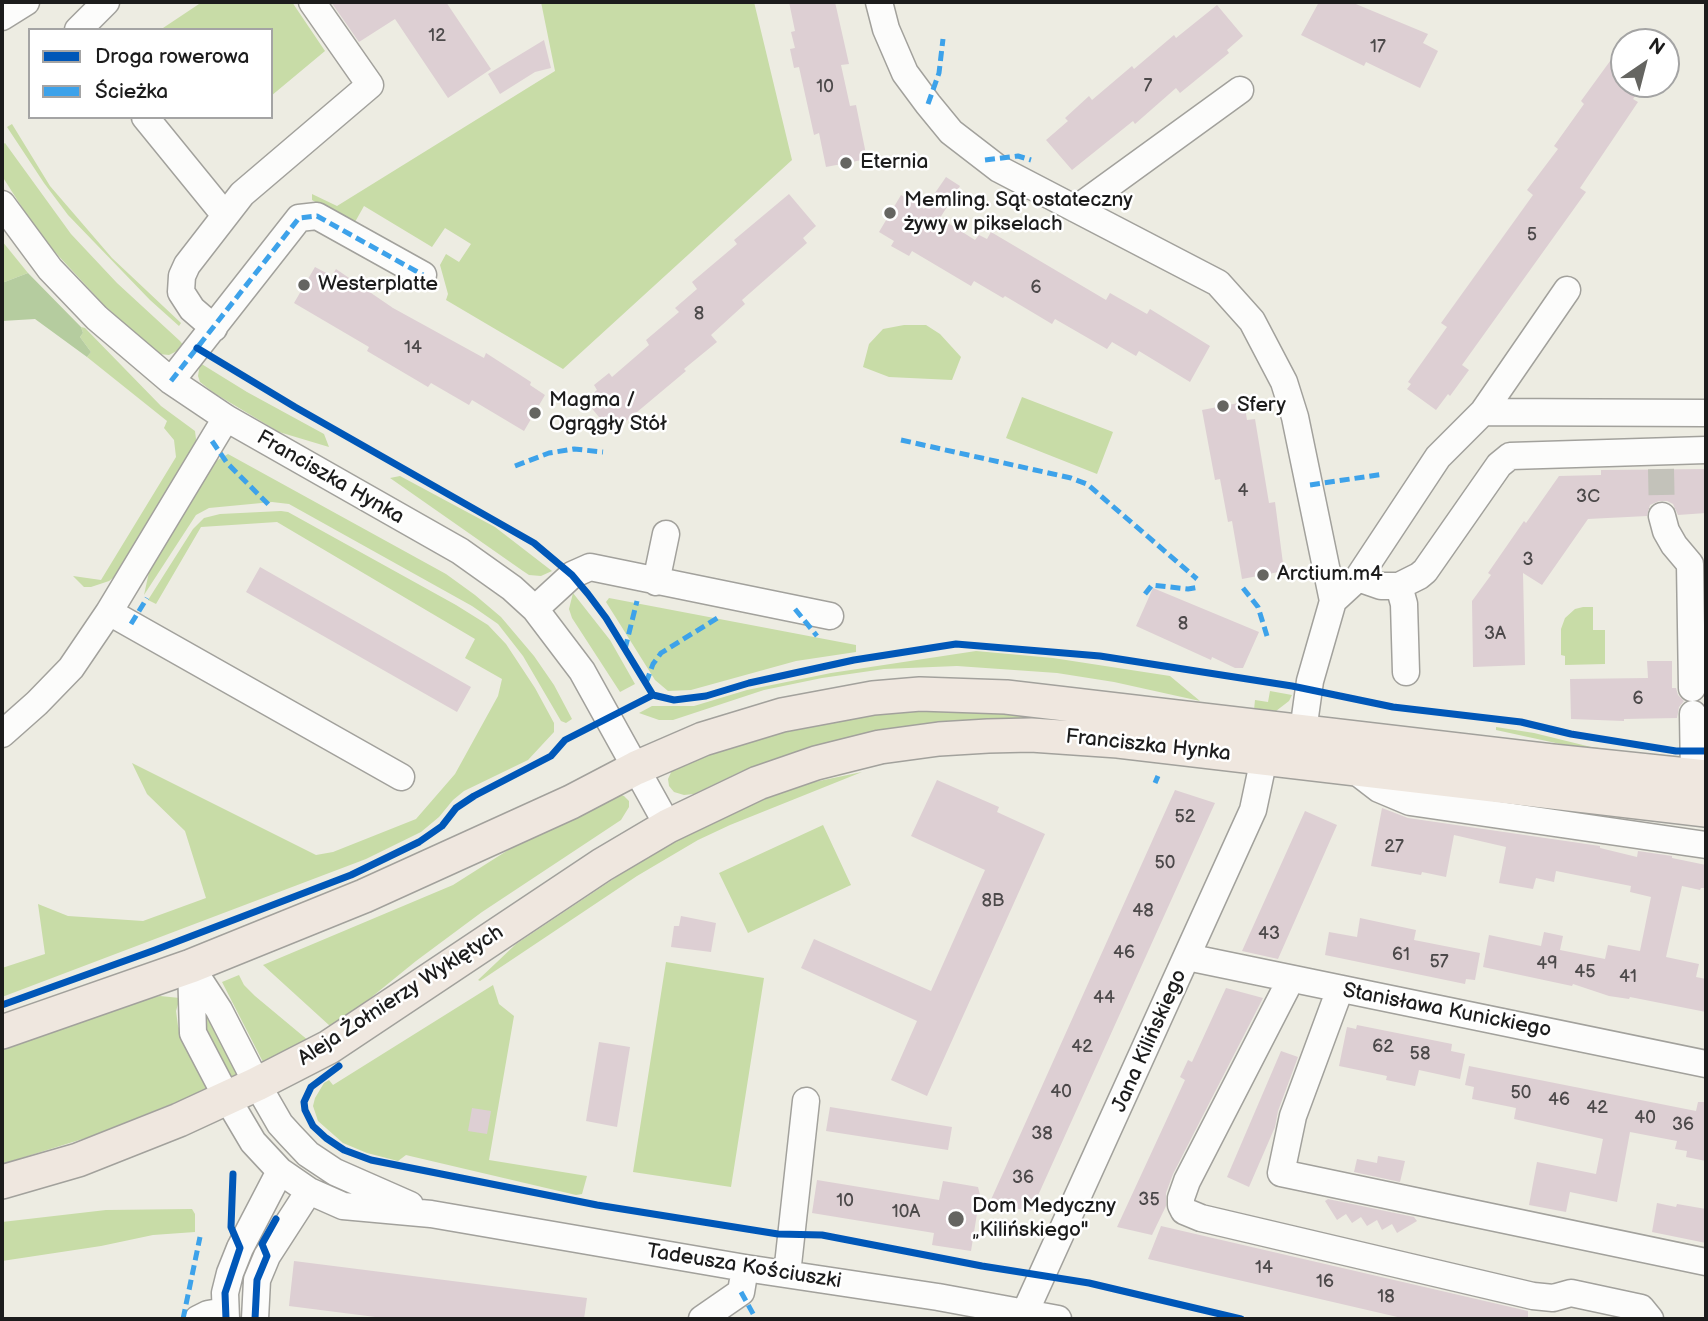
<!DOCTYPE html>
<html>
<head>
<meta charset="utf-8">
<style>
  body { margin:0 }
  #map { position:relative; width:1708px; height:1321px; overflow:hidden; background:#edece2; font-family:"Balsamiq Sans",sans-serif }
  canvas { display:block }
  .frame { position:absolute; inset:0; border:4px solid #1c1c1c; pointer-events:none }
  .legend { position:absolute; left:28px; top:28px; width:245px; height:91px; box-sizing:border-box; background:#fff; border:2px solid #a4a4a4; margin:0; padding:9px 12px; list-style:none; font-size:21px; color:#1c1c1c }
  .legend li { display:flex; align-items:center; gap:14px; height:35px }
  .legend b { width:35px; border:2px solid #a4a4a4 }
  .north { position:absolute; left:1610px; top:28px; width:70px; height:70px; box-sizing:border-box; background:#fff; border:2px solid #a4a4a4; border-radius:50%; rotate:35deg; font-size:19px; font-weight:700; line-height:28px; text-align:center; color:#1c1c1c }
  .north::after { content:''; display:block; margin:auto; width:24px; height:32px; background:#656561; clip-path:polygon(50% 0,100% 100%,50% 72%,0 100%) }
</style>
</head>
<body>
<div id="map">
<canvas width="1708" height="1321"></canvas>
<div class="frame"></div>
<ul class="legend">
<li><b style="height:9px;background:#0057b8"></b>Droga rowerowa</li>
<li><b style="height:9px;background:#3da2ea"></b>Ścieżka</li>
</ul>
<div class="north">N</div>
</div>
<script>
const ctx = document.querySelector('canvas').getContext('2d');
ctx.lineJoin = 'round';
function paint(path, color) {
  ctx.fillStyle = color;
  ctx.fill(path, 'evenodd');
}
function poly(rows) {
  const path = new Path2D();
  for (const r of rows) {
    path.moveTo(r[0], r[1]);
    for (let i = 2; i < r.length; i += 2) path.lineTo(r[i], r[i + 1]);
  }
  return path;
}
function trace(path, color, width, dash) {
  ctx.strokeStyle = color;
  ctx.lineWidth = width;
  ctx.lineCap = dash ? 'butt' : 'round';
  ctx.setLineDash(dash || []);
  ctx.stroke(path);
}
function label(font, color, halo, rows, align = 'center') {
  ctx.font = font + ' "Balsamiq Sans",sans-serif';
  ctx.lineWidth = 5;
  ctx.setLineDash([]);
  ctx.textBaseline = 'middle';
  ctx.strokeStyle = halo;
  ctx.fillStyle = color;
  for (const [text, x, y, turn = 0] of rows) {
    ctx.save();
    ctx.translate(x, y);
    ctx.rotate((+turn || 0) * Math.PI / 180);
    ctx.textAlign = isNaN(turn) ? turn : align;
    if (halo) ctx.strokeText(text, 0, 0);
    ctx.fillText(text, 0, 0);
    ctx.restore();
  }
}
const green = poly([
  [202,2,292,2,325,51,271,96,271,30,160,30],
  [541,2,754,2,792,160,563,369,446,300,448,294,440,265,446,254,459,262,471,244,445,228,432,247,364,206,355,222,351,223,312,200,312,194,337,206,555,71],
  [12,124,50,186,112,258,181,323,179,326,150,300,68,215,44,183,7,127],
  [5,143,71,234,117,283,180,341,184,346,181,349,169,355,159,354,105,306,41,237,2,176,2,145],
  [2,241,28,273,2,283],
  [904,325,926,325,940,334,961,357,952,380,889,377,863,367,869,344,883,329],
  [81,327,85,328,161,406,195,431,196,439,197,446,118,574,109,581,91,587,84,587,73,576,101,580,176,457,174,440,164,428,167,421,87,357,91,352,80,337,83,333],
  [200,363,247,392,324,434,329,447,279,432,214,393,200,382,198,376],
  [1022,397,1113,432,1097,474,1006,438],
  [228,454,446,574,475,595,501,617,534,656,554,685,572,719,566,723,561,721,523,656,498,624,472,606,289,504,272,502,209,508,196,515,144,595,149,572,216,461],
  [400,476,495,527,552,571,541,576,529,575,523,571,390,478],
  [281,511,288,512,456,605,488,625,506,644,535,688,554,723,554,732,528,760,464,791,453,800,439,817,421,832,366,859,2,997,2,968,45,954,38,904,68,916,143,921,206,898,185,831,147,794,132,763,316,855,333,852,416,819,455,774,498,696,502,679,465,658,475,639,277,522,201,527,156,604,148,600,193,529,204,518,220,514],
  [573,593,610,640,635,684,620,692,572,618,569,609],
  [609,598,856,645,856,652,796,661,691,690,668,691,655,680,606,602],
  [1583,607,1593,607,1593,630,1605,630,1605,664,1565,665,1565,656,1561,655,1561,629,1565,618,1575,609],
  [976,651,1053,658,1170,676,1200,701,1114,682,1057,673,957,666,884,669,822,678,764,690,673,720,659,720,639,713,652,706,694,706,747,690,831,673],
  [1270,691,1292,695,1289,701,1276,711,1254,710,1255,700,1268,702],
  [918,708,1059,714,1059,720,1006,719,945,722,871,732,817,745,772,760,740,772,694,794,684,795,674,792,669,786,668,779,674,766,748,739,871,713],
  [1496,727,1534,733,1591,747,1682,758,1597,752,1496,730],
  [862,772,730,825,698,840,637,876,480,981,478,980,516,944,630,868,685,836,753,803,795,786],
  [617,793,624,796,629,801,629,807,621,820,482,912,416,961,352,1013,330,1026,263,965,453,885,546,826],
  [823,825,851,885,748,933,719,873],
  [666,962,764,978,731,1187,633,1172],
  [239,975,244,985,255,996,309,1041,264,1064,222,982],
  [493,985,499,1004,514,1016,489,1160,587,1176,582,1194,576,1195,410,1156,406,1155,398,1161,367,1153,343,1143,318,1121,313,1106,315,1098,324,1083,329,1080,333,1085],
  [160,996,180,998,176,1011,178,1026,209,1089,89,1137,2,1164,2,1049,148,998],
  [204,1014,208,1019,238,1077,228,1081,204,1034],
  [192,1209,195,1214,195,1232,153,1235,101,1246,2,1261,2,1222,106,1210]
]);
const forest = poly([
  [28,273,81,327,83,333,80,337,91,352,87,357,35,319,2,321,2,283]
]);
const building = poly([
  [331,2,446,2,491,69,448,98,395,19,359,42],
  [789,2,835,2,849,64,841,65,850,106,856,105,867,159,826,167,819,133,814,135,799,67,794,68,790,49,795,48,791,32,795,31],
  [1319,2,1351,2,1428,34,1423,43,1438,51,1420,88,1366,62,1364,66,1301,35],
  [1217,5,1243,36,1227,50,1229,53,1180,93,1176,88,1135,124,1133,121,1072,170,1046,140,1068,121,1065,118,1089,96,1092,100,1132,66,1134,69,1174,35,1176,38],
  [544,40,551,68,535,72,500,94,488,74],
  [1613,57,1624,65,1624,84,1644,84,1633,99,1638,102,1580,188,1586,192,1462,365,1469,370,1450,396,1448,394,1436,410,1407,389,1411,384,1408,382,1447,327,1441,323,1533,195,1527,190,1558,149,1554,146,1584,104,1581,101],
  [946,177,960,186,940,218,975,240,979,235,987,239,991,232,1106,300,1110,293,1147,314,1150,309,1210,346,1190,382,1139,351,1136,356,1112,342,1107,349,1055,319,1052,324,1005,296,1003,298,974,281,971,286,912,251,909,256,891,246,894,241,879,232,901,195,924,209],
  [789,194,816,226,803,238,807,243,742,300,745,304,711,335,717,342,684,369,686,371,612,433,585,400,597,390,594,385,609,373,612,377,649,345,646,340,679,312,675,308,697,289,692,282,737,244,734,240],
  [315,267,332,276,336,269,393,308,484,358,486,353,531,382,530,385,545,395,524,431,472,400,469,405,431,383,428,387,367,351,369,347,294,303],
  [1244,402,1247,420,1255,419,1269,503,1275,502,1284,571,1242,579,1232,521,1228,522,1220,479,1215,480,1202,410],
  [1706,469,1706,513,1678,515,1673,504,1667,501,1659,501,1650,505,1647,516,1588,519,1542,585,1523,573,1525,665,1473,667,1472,601,1491,575,1488,573,1524,521,1526,523,1559,476,1601,475,1601,470],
  [260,567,471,687,457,712,246,592],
  [1153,588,1259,632,1243,668,1235,668,1212,657,1211,660,1136,626],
  [1647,661,1672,661,1672,688,1676,688,1678,695,1684,701,1679,707,1677,718,1624,719,1624,721,1571,719,1570,679,1648,678],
  [937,780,999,807,997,812,1045,834,927,1096,891,1080,917,1021,801,968,814,939,931,991,985,870,911,836],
  [1175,790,1215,803,1031,1211,989,1204],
  [1382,808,1408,818,1600,846,1600,848,1637,857,1638,851,1672,856,1672,858,1706,865,1706,888,1701,888,1700,890,1682,886,1666,957,1699,964,1696,977,1706,979,1706,1012,1630,997,1629,999,1609,996,1573,984,1572,986,1483,967,1489,935,1541,946,1544,932,1563,936,1560,950,1605,959,1608,945,1640,951,1651,897,1630,892,1631,886,1556,871,1554,882,1536,878,1533,889,1499,883,1506,847,1454,835,1446,877,1422,872,1421,875,1371,866],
  [1305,811,1337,825,1278,959,1242,951],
  [681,916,716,923,711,952,671,947,674,926,679,926],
  [1360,918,1416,930,1414,940,1480,953,1475,980,1466,979,1465,984,1325,955,1329,932,1357,937],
  [1226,988,1263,998,1173,1174,1166,1193,1166,1206,1152,1235,1117,1227,1185,1080,1180,1077,1188,1060,1192,1062],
  [1357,1025,1452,1044,1451,1051,1465,1054,1460,1079,1419,1070,1415,1086,1386,1080,1387,1076,1339,1066,1347,1027,1356,1029],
  [599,1042,630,1047,617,1127,586,1121],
  [1281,1051,1298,1057,1278,1111,1275,1127,1249,1187,1227,1177],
  [1469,1066,1696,1111,1698,1102,1706,1102,1706,1161,1686,1157,1687,1151,1675,1149,1677,1141,1630,1132,1617,1202,1570,1192,1566,1212,1529,1205,1537,1162,1596,1174,1603,1139,1514,1119,1516,1108,1472,1099,1474,1087,1465,1085],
  [830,1107,952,1127,948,1150,826,1131],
  [472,1108,491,1111,487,1134,468,1131],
  [1378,1156,1405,1161,1400,1182,1354,1172,1357,1159,1377,1163],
  [817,1180,939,1200,943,1181,978,1187,980,1195,971,1251,932,1245,934,1233,812,1213],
  [1328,1199,1414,1217,1417,1221,1397,1233,1392,1224,1382,1230,1377,1220,1367,1226,1361,1217,1352,1223,1346,1214,1337,1220,1325,1201],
  [1657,1203,1676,1207,1677,1204,1706,1209,1706,1243,1652,1232],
  [1161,1226,1528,1311,1528,1319,1406,1319,1148,1259],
  [294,1261,587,1298,584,1319,391,1319,289,1306]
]);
const minorTunnel = poly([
  [1661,469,1662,516]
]);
const minor = poly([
  [879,2,886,29,905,73,928,104,951,132,999,169,1218,283,1252,321,1284,382,1295,417,1333,601],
  [2,17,26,2],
  [78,30,106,2],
  [145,117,224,214],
  [2,204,50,269,97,318,171,381,226,418,460,551,512,588,535,609,582,671,668,826],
  [1076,209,1240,90],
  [214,328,192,309,181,292,182,276,187,265,242,194,370,85,312,2],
  [171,381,299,218,317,216,423,275],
  [1483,412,1706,413],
  [1662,516,1666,531,1674,545,1690,564,1692,688],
  [1358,578,1381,586,1399,586,1419,576,1425,571,1499,465,1510,456,1706,450],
  [656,582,666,534],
  [1399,586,1404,604,1406,672],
  [535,609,572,575,590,567,830,616],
  [109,612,401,777],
  [1693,714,1694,776],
  [1303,731,1310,681,1333,601,1358,578,1438,457,1483,412,1567,290],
  [2,734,37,703,71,668,109,612,226,418],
  [1353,769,1379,789,1410,802,1706,845],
  [1187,957,1706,1064],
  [191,966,193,1033,227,1098,253,1142,280,1171,309,1191,343,1206,431,1214,745,1268,938,1297,1058,1319],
  [191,967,219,1010,257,1084,280,1124,290,1135,308,1154,335,1172,410,1205],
  [1291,979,1187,1181,1181,1198,1181,1205,1184,1211,1201,1218,1533,1296,1553,1298,1571,1293,1641,1308,1650,1319],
  [1340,989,1293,1116,1281,1173,1706,1262],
  [787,1274,806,1101],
  [198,1319,208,1314,225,1311],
  [226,1319,225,1293,230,1273,240,1248,280,1171],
  [255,1319,257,1280,267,1256,309,1191],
  [702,1319,741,1292,745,1268],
  [1022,1319,1253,810,1264,758]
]);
const major = poly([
  [2,1032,191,966,364,896,571,802,636,768,703,739,782,715,873,698,920,694,1006,697,1552,761,1706,777],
  [2,1182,78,1160,179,1120,257,1084,329,1047,602,865,668,826,758,783,816,763,880,747,939,739,988,736,1031,735,1118,741,1706,810]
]);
const quiet = poly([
  [928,104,939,73,943,39],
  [985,160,1018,156,1031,160],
  [171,381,299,218,317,216,423,275],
  [901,440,1071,478,1087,484,1197,579],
  [212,441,227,463,271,507],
  [515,466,549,453,574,449,603,452],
  [1310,485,1384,474],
  [1243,588,1258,607,1267,636],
  [1145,594,1152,585,1188,589,1200,587],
  [795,609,817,636],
  [131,624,147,598],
  [625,649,637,601],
  [646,683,653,664,661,653,719,617],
  [1155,783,1158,776],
  [741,1292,756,1319],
  [183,1319,200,1237]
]);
const cycleway = poly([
  [197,348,295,407,534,543,572,575,588,594,606,618,653,695],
  [2,1005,155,950,351,875,419,842,442,826,456,808,474,796,551,756,565,740,653,695,674,700,706,696,749,683,854,660,956,644,1100,656,1292,686,1393,707,1521,722,1571,734,1676,751,1706,751],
  [339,1066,311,1087,304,1102,305,1110,313,1126,326,1138,344,1150,371,1160,597,1205,778,1234,822,1235,982,1266,1089,1283,1241,1319],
  [226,1319,225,1293,240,1248,231,1227,233,1174],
  [255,1319,257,1280,267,1256,262,1244,276,1219]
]);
const markers = [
  [846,163,7,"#656561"],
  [890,213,7,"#656561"],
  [304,285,7,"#656561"],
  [1223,406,7,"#656561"],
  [535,413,7,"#656561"],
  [1263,575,7,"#656561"],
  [956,1219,9,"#656561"]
];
const numberNames = [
  ["12",437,36],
  ["17",1378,47],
  ["7",1148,86],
  ["10",825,87],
  ["5",1532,235],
  ["6",1036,288],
  ["8",699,314],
  ["14",413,348],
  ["4",1243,491],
  ["3C",1588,497],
  ["3",1528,560],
  ["8",1183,624],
  ["3A",1495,634],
  ["6",1638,699],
  ["52",1185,817],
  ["27",1394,847],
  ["50",1165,863],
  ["8B",993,901],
  ["48",1143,911],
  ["43",1269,934],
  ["46",1124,953],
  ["61",1401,955],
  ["57",1439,962],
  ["49",1547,964],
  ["45",1585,972],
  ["41",1628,977],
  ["44",1104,998],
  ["42",1082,1047],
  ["62",1383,1047],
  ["58",1420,1054],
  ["40",1061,1092],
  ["50",1521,1093],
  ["46",1559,1100],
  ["42",1597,1108],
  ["40",1645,1118],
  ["36",1683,1125],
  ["38",1042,1134],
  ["36",1023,1178],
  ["35",1149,1200],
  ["10",845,1201],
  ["10A",906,1212],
  ["14",1264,1268],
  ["16",1325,1282],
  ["18",1386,1297]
];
const poiNames = [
  ["Eternia",860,163],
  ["Memling. Sąt ostateczny",904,201],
  ["żywy w pikselach",904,225],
  ["Westerplatte",318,285],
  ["Magma /",549,401],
  ["Ogrągły Stół",549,425],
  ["Sfery",1237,406],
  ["Arctium.m4",1277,575],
  ["Dom Medyczny",972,1207],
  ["„Kilińskiego\"",972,1231]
];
const streetNames = [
  ["Franciszka Hynka",330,478,30],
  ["Franciszka Hynka",1148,746,6],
  ["Aleja Żołnierzy Wyklętych",401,996,-33],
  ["Stanisława Kunickiego",1447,1011,11],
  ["Jana Kilińskiego",1150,1041,-66],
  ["Tadeusza Kościuszki",744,1267,9]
];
paint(green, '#c8dca7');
paint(forest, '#b5cc9f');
paint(building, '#ddcfd3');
trace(minorTunnel, '#c3c2ba', 26, [26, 13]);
trace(minor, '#a2a19c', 29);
trace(major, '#a2a19c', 36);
trace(minor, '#fcfcfb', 26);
trace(major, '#efe7df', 33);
trace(quiet, '#3da2ea', 5, [10, 5]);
trace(cycleway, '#0057b8', 7);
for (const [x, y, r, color] of markers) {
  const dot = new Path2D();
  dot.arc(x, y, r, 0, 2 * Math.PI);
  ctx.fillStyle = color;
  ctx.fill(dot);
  trace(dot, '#fff', 2.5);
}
label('18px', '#4c494a', null, numberNames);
label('21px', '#1c1c1c', '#fff', poiNames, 'left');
label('21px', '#1c1c1c', '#fff', streetNames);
</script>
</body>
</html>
